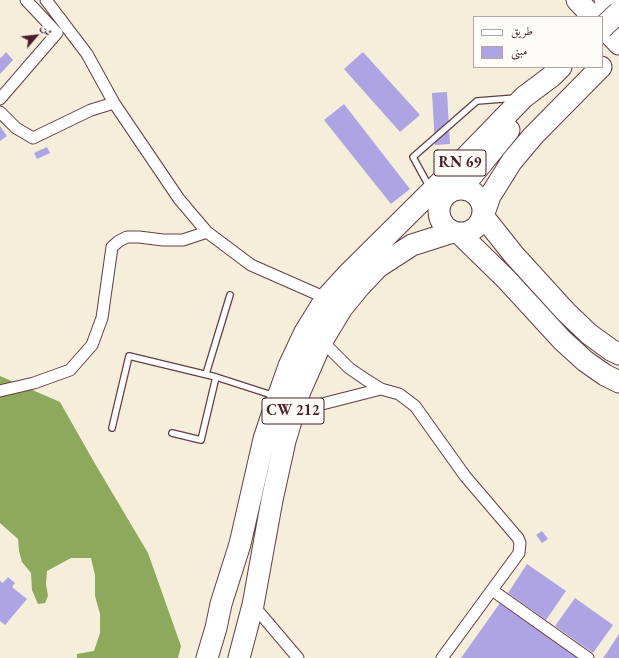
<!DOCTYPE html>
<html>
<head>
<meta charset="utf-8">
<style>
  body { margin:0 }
  #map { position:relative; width:619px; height:658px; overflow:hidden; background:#f4eedb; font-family:"EB Garamond",Amiri,serif }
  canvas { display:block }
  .legend { position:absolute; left:473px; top:16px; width:130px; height:52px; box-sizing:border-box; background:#fdfcf7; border:1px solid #b5a4a5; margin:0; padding:5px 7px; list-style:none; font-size:12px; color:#4a1f2b }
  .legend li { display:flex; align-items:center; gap:8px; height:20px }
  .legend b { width:20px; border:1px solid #b5a4a5 }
  .north { position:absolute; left:16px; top:16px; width:40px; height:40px; -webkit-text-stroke:3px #fdfcf7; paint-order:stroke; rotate:62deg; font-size:11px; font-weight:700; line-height:16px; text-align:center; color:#4a1f2b }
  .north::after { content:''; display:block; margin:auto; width:14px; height:18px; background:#4a1f2b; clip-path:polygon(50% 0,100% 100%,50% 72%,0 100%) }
</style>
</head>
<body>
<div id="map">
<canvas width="619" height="658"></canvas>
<ul class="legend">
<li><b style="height:5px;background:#fff"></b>طريق</li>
<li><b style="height:11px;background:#afa4e3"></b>مبنى</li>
</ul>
<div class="north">ش</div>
</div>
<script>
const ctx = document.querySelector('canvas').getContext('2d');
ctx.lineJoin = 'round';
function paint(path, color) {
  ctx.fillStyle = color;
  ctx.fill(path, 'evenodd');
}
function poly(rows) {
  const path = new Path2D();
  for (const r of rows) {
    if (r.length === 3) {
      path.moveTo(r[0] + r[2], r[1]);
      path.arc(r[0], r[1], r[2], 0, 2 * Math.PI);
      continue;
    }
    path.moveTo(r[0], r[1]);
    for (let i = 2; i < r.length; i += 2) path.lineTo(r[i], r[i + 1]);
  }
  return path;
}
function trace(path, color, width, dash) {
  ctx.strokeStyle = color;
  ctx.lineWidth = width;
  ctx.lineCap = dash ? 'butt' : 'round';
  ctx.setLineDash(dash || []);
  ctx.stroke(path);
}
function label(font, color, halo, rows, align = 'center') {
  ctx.font = font + ' "EB Garamond",serif';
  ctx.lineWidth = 4;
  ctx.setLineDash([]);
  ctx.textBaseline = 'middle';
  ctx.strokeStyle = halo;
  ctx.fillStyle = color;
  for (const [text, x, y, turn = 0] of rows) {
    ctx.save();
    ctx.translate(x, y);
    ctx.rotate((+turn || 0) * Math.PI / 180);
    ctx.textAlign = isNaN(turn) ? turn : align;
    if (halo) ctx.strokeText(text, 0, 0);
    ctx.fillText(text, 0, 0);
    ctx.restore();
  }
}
const forest = poly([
  [0,376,60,402,94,462,148,553,181,646,178,658,77,658,77,654,94,651,100,633,100,614,95,596,95,575,91,558,71,558,47,571,46,584,48,596,45,603,38,604,32,590,31,573,22,562,19,551,18,539,0,523]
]);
const building = poly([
  [6,52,13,60,0,74,0,57,1,58],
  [363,52,420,115,400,132,344,69],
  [447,92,450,144,435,145,432,93],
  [344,104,410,189,391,204,324,120],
  [0,126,7,136,0,141],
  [47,147,50,153,37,159,34,153],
  [542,531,548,539,542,543,536,535],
  [527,564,566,591,546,620,508,593],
  [8,577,15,583,12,587,27,599,5,625,0,621,0,581,3,583],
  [575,598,613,625,593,653,555,626],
  [500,603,560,646,577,658,461,658],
  [619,634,619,658,603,658,606,654]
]);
const lane = poly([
  [430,188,413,157,477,101,516,98],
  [206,374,230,295],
  [112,428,129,356,216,377,275,396],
  [172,433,201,440,216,377]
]);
const street = poly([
  [46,0,87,54,114,103,179,199,207,232,251,265,326,298],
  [0,99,57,33,26,0],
  [0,112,16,128,33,138,91,110,114,103],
  [322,341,349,368,365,379,381,389,399,394,415,406,465,476,518,538,520,543,519,553,442,658],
  [0,391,34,383,70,370,92,345,102,318,112,247,119,241,127,237,139,237,163,240,183,240,207,232],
  [293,412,322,404,381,389],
  [492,590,588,658],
  [253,605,298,658]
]);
const highway = poly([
  [577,0,593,17],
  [605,0,619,15],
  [602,26,619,44],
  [601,67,533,136,512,161,490,196,483,216,514,255,566,312,589,334,611,350,619,354],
  [461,211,22],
  [461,189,509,130],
  [460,234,506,279,562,340,585,361,605,375,619,382],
  [207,658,216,628,221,604,240,544,264,439,278,397,289,366,305,332,326,298,347,275,459,164,524,97,552,76,561,67],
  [239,658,253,605,272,500,285,441,300,391,322,341,342,308,360,286,378,267,412,245,453,232]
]);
const highwayBridge = poly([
  [602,28,619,12]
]);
const shields = [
  [460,163,52],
  [293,411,62]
];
const shieldNames = [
  ["RN 69",460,163],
  ["CW 212",293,411]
];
paint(forest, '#8daa5c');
paint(building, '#afa4e3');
trace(lane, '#643e45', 8);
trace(street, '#643e45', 13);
trace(highway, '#643e45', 23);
trace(lane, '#fff', 5.5);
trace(street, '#fff', 11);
trace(highway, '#fff', 21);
trace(highwayBridge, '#643e45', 23, []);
trace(highwayBridge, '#fff', 21);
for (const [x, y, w] of shields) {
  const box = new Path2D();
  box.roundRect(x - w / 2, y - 13, w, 26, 3);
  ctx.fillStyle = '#fdfcf7';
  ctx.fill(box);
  trace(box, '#4a1f2b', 1);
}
label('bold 15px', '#4a1f2b', null, shieldNames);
</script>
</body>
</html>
